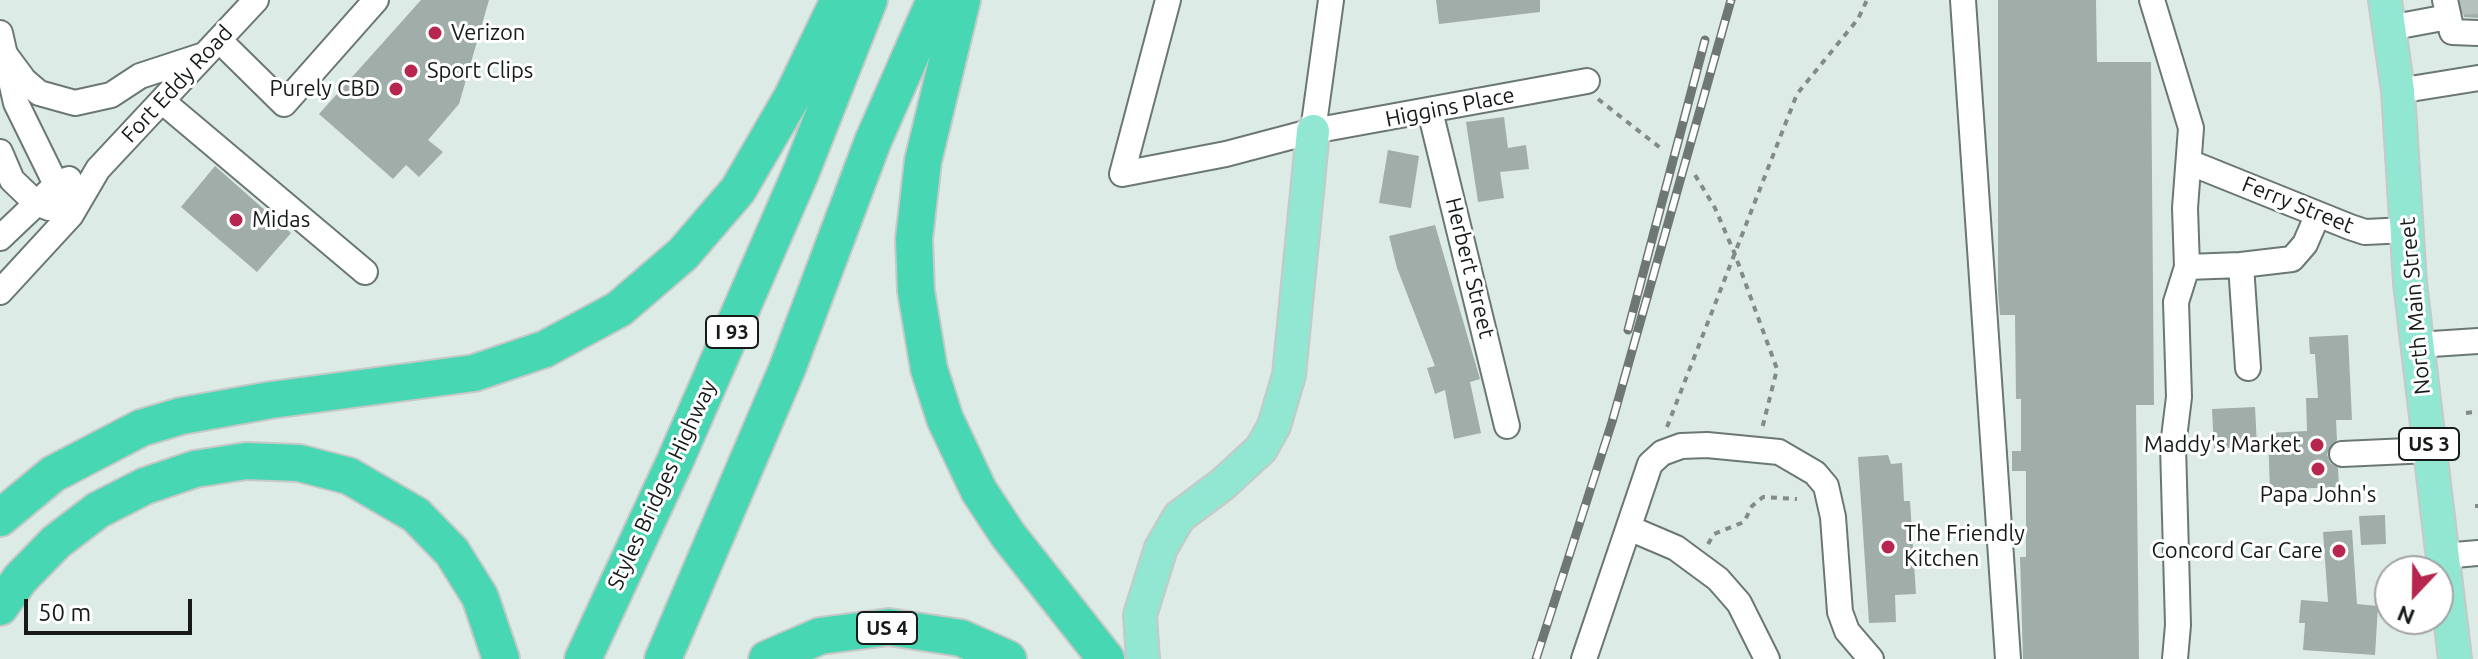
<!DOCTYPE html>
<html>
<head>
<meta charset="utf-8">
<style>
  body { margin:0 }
  #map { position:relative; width:2478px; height:659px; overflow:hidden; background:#ddebe6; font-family:Ubuntu,sans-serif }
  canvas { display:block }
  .north { position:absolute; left:2374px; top:555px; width:80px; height:80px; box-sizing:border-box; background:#fff; border:2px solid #a2a3a3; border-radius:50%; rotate:202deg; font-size:22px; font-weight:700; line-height:32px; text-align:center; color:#161a19 }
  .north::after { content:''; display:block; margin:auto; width:28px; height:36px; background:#b7264e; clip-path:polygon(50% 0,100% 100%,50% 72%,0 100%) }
  .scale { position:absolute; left:24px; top:599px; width:168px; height:36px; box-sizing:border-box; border:4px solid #161a19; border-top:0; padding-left:10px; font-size:24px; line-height:28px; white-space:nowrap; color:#161a19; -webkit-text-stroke:6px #fff; paint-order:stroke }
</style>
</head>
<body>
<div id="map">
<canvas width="2478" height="659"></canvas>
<div class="north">N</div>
<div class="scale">50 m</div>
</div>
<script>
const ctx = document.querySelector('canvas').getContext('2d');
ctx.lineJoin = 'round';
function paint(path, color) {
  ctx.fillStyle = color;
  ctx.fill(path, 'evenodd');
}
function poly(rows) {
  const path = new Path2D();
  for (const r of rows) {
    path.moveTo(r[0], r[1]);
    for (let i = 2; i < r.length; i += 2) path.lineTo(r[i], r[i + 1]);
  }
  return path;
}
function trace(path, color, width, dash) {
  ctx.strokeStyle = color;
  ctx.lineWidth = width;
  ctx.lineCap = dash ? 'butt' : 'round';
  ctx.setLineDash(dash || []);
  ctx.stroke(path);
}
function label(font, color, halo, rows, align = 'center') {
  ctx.font = font + ' Ubuntu,sans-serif';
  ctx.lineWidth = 6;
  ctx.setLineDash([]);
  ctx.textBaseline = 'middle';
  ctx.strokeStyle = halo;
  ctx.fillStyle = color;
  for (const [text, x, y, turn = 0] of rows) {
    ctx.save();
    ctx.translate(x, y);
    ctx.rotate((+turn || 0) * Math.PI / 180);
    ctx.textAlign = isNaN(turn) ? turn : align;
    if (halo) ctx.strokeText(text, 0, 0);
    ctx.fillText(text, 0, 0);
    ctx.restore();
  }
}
const building = poly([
  [421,0,489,0,459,104,428,140,443,152,419,177,406,165,393,179,319,114],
  [1436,0,1540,0,1540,12,1439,24],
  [1998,0,2096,0,2097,62,2151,62,2154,405,2136,405,2139,659,2023,659,2020,557,2026,557,2026,471,2012,471,2012,451,2021,451,2021,399,2016,399,2015,315,2000,315,1998,292],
  [2460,0,2478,0,2478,18,2464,17],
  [1504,117,1508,148,1526,145,1529,169,1500,172,1504,198,1478,202,1466,122],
  [1388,150,1419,156,1411,208,1379,203],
  [215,166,291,233,257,272,181,207],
  [1435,225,1480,379,1470,382,1481,433,1454,439,1445,390,1435,394,1427,368,1435,366,1397,268,1389,236],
  [2348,335,2352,420,2336,420,2337,440,2327,454,2330,463,2338,468,2339,487,2270,490,2268,433,2307,431,2306,398,2318,398,2315,354,2310,354,2309,337],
  [2255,407,2257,446,2214,449,2212,409],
  [1888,455,1891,464,1902,463,1904,501,1910,501,1916,594,1895,595,1896,622,1869,623,1858,457],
  [2385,515,2386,544,2361,545,2359,516],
  [2352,530,2357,604,2378,606,2375,655,2303,650,2305,623,2299,623,2301,600,2328,602,2323,532]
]);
const minorTunnel = poly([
  [2455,3,2478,2]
]);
const path = poly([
  [1598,99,1663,150],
  [1695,175,1715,208,1734,252,1777,369,1762,429],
  [2466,413,2475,412],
  [1667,427,1797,94,1858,19,1867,0],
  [2475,506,2478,506],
  [1708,544,1714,534,1744,522,1752,506,1763,497,1797,499]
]);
const minor = poly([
  [1168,0,1122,174,1226,154,1313,131,1587,81],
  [1963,0,2008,659],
  [2152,0,2191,128,2185,208,2187,267],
  [2445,0,2452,32,2478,33],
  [2389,28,2448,17],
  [0,33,16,103,71,215],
  [219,40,284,104,376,0],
  [4,53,24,80,39,93,75,103,111,95,140,76,201,56],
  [2398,91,2478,78],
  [162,101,365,272],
  [1430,111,1507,426],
  [1313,131,1331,0],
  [0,152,12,180,36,203,49,208],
  [2191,163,2350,227,2365,232,2407,230],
  [0,238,58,183,69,179],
  [0,292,71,215,98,169,256,0],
  [2417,345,2478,341],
  [2248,368,2241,265,2292,259,2305,244,2318,214],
  [2342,454,2430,450],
  [1629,528,1676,548,1718,579,1739,603,1767,659],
  [2443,556,2478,553],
  [1584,659,1650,464,1662,453,1681,446,1707,445,1779,452,1815,473,1826,486,1833,517,1840,612,1847,631,1871,659],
  [2175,659,2178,625,2173,446,2179,397,2176,302,2187,267,2241,265]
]);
const major = poly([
  [2385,0,2398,91,2410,283,2455,659],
  [1143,659,1140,615,1161,548,1179,517,1223,484,1261,449,1274,426,1289,375,1313,131]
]);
const highway = poly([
  [962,0,923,161,914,239,916,291,929,369,945,419,979,491,1008,535,1106,659],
  [0,518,53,474,141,428,181,416,271,400,474,373,545,349,619,309,683,254,738,190,792,97,839,0],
  [0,607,20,579,56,542,98,510,145,486,195,469,246,461,299,463,349,476,416,515,452,552,480,597,501,659],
  [583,659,675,461,801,172,869,0],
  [663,659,787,369,873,141,935,0],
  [767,659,820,636,889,627,961,638,1008,659]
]);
const rail = poly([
  [1628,330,1705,40],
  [1536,659,1612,422,1731,0]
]);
const markers = [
  [435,33,8,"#b7264e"],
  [411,71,8,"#b7264e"],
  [396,89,8,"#b7264e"],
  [236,220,8,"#b7264e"],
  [2317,445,8,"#b7264e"],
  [2318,469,8,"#b7264e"],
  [1888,547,8,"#b7264e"],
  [2339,551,8,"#b7264e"]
];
const shields = [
  [732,332,52],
  [2429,444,60],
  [887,628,60]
];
const shieldNames = [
  ["I 93",732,332],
  ["US 3",2429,444],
  ["US 4",887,628]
];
const poiNames = [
  ["Verizon",451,33],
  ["Sport Clips",427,71],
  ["Purely CBD",380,89,"right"],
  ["Midas",252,220],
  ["Maddy's Market",2301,445,"right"],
  ["Papa John's",2318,495,"center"],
  ["The Friendly",1904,534],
  ["Kitchen",1904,559],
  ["Concord Car Care",2323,551,"right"]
];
const streetNames = [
  ["Fort Eddy Road",177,84,-47],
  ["Higgins Place",1450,107,-11],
  ["Ferry Street",2298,205,22],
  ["Herbert Street",1470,268,76],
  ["North Main Street",2415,306,-95],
  ["Styles Bridges Highway",662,485,-65]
];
paint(building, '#a0ada8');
trace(minorTunnel, '#b5c1bd', 24, [24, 12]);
trace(minor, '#6b7773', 28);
trace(major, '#c7c8c8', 36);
trace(highway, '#c7c8c8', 40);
trace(path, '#828b88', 4, [6, 6]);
trace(minor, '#fff', 24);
trace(major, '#91e7d1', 32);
trace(highway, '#47d7b2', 36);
trace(rail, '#6f7774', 9);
trace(rail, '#fff', 6, [18]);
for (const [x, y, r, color] of markers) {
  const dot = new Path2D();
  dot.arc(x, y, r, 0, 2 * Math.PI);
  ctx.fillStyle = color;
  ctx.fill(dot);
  trace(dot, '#fff', 3);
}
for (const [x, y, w] of shields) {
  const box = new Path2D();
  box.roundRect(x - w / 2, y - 16, w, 32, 6);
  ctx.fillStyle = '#fff';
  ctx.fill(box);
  trace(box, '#161a19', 2);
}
label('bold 20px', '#161a19', null, shieldNames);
label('22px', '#161a19', '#fff', poiNames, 'left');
label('22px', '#161a19', '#fff', streetNames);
</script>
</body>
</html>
